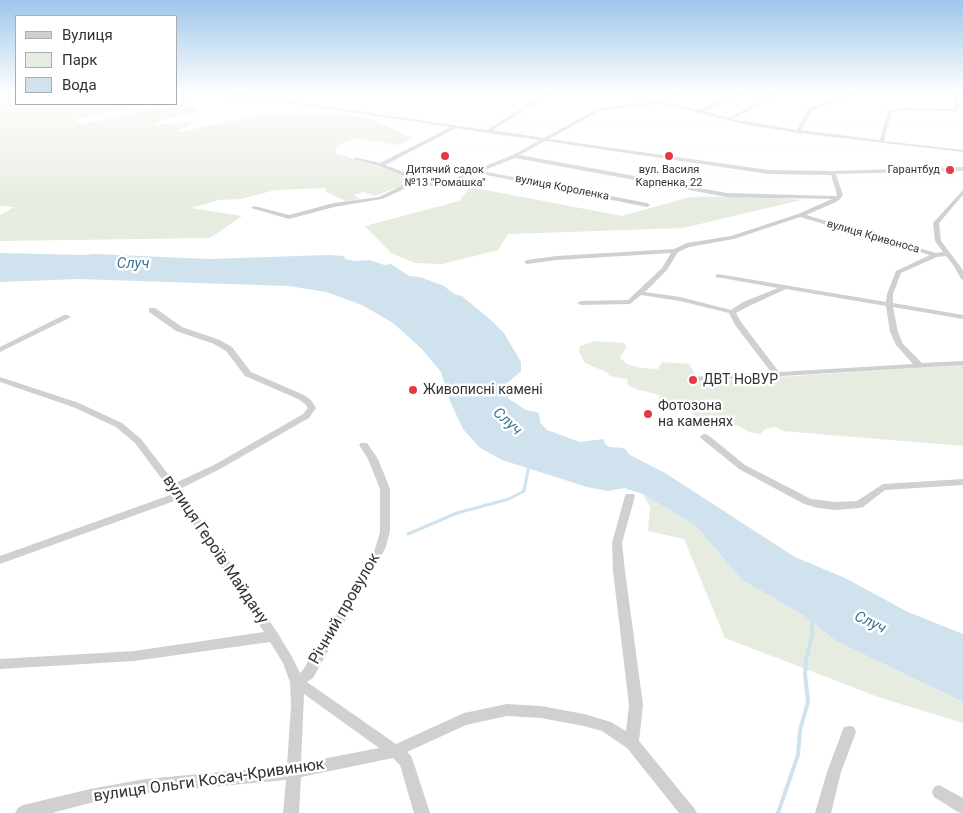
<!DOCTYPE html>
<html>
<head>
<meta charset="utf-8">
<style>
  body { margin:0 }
  #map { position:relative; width:963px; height:813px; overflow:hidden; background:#fff; font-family:Roboto,sans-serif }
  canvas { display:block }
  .legend { position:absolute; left:15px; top:15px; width:162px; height:90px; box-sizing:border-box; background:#fff; border:1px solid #adadad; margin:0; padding:6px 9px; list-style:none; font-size:15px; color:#333 }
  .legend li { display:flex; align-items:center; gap:10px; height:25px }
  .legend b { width:25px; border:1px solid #adadad }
</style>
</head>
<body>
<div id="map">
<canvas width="963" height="813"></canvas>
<ul class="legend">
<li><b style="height:6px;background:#d0d0d0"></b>Вулиця</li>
<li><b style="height:14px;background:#e6ecdf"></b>Парк</li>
<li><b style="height:14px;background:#cfe2ee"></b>Вода</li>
</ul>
</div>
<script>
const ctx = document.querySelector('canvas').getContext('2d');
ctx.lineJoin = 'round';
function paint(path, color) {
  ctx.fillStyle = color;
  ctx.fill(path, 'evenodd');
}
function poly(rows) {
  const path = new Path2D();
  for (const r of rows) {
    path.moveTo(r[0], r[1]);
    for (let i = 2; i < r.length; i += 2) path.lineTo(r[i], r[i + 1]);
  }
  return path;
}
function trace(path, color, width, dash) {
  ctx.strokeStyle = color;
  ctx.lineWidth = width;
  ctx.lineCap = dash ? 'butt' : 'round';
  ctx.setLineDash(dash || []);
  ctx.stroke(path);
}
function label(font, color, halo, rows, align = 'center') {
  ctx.font = font + ' Roboto,sans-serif';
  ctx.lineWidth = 5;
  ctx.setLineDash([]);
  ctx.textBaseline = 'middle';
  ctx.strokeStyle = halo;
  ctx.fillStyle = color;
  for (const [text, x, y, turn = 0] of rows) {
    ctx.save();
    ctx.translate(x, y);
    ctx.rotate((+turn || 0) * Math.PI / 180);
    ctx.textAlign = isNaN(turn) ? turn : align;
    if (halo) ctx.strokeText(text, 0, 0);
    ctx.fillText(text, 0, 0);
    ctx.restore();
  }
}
const green = poly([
  [0,93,16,93,16,104,142,104,74,120,82,124,188,103,198,111,162,120,154,125,196,121,175,133,268,114,367,117,413,138,398,145,355,138,337,146,335,153,405,175,409,183,375,196,363,192,354,195,360,199,346,201,326,192,326,188,275,190,241,199,219,200,191,208,242,216,210,238,0,241,0,215,14,207,0,206],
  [176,93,244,93,282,105,221,96,176,97],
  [470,187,622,216,690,197,759,196,801,200,683,228,508,234,498,250,442,264,415,263,391,253,365,226,459,201],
  [595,341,623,343,627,346,620,358,627,364,640,368,658,369,662,362,689,364,700,382,963,365,963,446,829,435,783,431,775,427,765,429,760,434,749,432,735,424,697,417,682,406,674,411,661,408,657,404,660,395,636,389,628,385,627,379,610,376,606,372,585,363,579,351,580,346],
  [643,494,696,526,742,580,803,615,836,641,963,702,963,723,881,698,725,638,684,539,648,531,650,507]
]);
const water = poly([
  [0,253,82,255,96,254,209,259,328,255,344,256,345,259,355,261,370,260,384,265,391,264,409,276,420,277,444,286,454,294,462,296,492,321,504,333,521,362,521,371,504,386,509,399,526,410,539,413,540,422,547,430,580,442,604,439,605,444,610,447,624,448,630,455,665,473,795,557,845,578,908,612,963,634,963,702,836,641,803,615,742,580,696,526,643,494,624,488,608,491,587,487,502,460,480,448,463,429,450,401,441,372,421,348,393,323,362,305,326,292,289,286,78,279,0,282]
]);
const streamFar1 = poly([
  [408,534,457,513,509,499,524,491,529,465]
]);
const stream = poly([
  [778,813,798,755,800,730,808,702,805,674,806,660,812,636,812,620]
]);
const minor = poly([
  [222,93,230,93,487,130,547,93,551,93,492,130,544,138,597,109,654,101,624,93,656,100,676,93,681,93,661,101,698,110,740,93,745,93,703,111,728,118,776,93,780,93,732,119,797,130,809,108,841,98,851,93,855,93,843,100,812,110,801,130,880,140,888,111,901,108,953,109,956,106,951,93,955,93,960,106,955,111,901,110,891,113,884,141,963,150,963,152,798,133,744,124,660,103,599,111,549,139,769,170,833,171,963,167,963,171,836,174,843,195,840,199,836,202,806,215,936,253,943,252,935,241,933,223,963,190,963,195,939,223,941,241,960,266,963,271,963,280,961,279,954,266,946,256,937,257,901,273,893,294,893,303,963,315,963,319,893,307,898,332,903,344,922,363,963,361,963,365,782,376,778,378,774,377,695,381,691,379,692,377,771,372,735,325,729,313,680,301,641,295,630,304,581,305,577,303,581,301,628,300,662,268,671,253,557,260,527,264,524,262,527,260,557,256,674,249,687,243,731,236,798,214,832,199,727,197,515,158,482,171,647,203,650,205,647,207,477,173,446,186,413,185,382,199,334,207,289,219,251,208,254,206,289,215,334,203,379,197,409,182,407,177,379,166,354,159,354,157,380,163,451,127,222,93],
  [456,128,486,133,540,140,513,155,445,182,414,181,412,175,385,165,456,128],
  [545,141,769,174,831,175,837,195,836,196,727,193,520,155,545,141],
  [800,217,930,255,896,271,887,294,886,302,718,274,715,276,716,277,778,288,743,302,731,310,680,297,645,292,667,270,678,252,689,247,734,239,800,217],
  [786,289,886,306,890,332,896,345,913,364,779,372,741,322,736,313,749,306,786,289],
  [149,308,155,308,182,327,220,340,232,347,251,372,304,395,311,400,316,408,309,418,220,469,180,489,277,632,292,657,300,673,303,670,375,549,380,532,380,489,368,459,359,445,361,443,367,443,378,459,390,489,390,532,385,549,313,678,307,682,396,744,464,713,507,704,541,706,584,714,611,722,626,731,629,705,613,571,612,543,625,496,626,494,634,494,635,496,622,543,625,571,643,705,639,741,694,808,697,813,679,813,627,748,602,731,584,726,541,718,507,716,466,725,407,752,411,756,413,761,430,813,414,813,400,765,393,758,301,777,299,813,283,813,286,780,145,793,90,803,52,813,15,813,18,808,23,805,90,789,145,779,287,766,291,705,290,682,283,663,270,642,134,661,0,669,0,659,134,651,264,632,177,500,0,564,0,556,173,494,135,443,116,427,73,407,0,382,0,377,79,403,122,423,141,439,175,483,214,465,277,429,303,414,308,408,305,404,298,399,245,376,226,351,214,344,176,331,149,312,149,308],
  [304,694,379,748,301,763,304,694],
  [64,315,67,315,71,317,0,352,0,347,64,315],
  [705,434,708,435,745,465,811,499,836,502,857,501,883,484,963,479,963,485,885,490,863,507,859,508,836,510,818,508,804,504,739,469,702,439,700,437,702,435,705,434],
  [849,726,854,727,856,732,841,772,831,813,815,813,827,772,842,732,844,727,849,726],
  [939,785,963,798,963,813,958,812,934,797,932,792,934,787,939,785]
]);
const markers = [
  [445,156,5,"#e63946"],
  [669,156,5,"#e63946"],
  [950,170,5,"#e63946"],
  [693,380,5,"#e63946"],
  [413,390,5,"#e63946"],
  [648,414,5,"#e63946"]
];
const farPoinames = [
  ["Дитячий садок",445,170],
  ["№13 \"Ромашка\"",445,183],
  ["вул. Василя",669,170],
  ["Карпенка, 22",669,183],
  ["Гарантбуд",940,170,"right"]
];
const farStreetnames = [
  ["вулиця Короленка",562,188,11],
  ["вулиця Кривоноса",873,237,16]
];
const poiNames = [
  ["ДВТ НоВУР",703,380],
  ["Живописні камені",423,390],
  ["Фотозона",658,406],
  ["на каменях",658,422]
];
const waterNames = [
  ["Случ",133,264],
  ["Случ",507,422,42],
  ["Случ",870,623,25]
];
const nearStreetnames = [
  ["вулиця Героїв Майдану",215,550,56],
  ["Річний провулок",345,609,-60],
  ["вулиця Ольги Косач-Кривинюк",209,781,-8]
];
paint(green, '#e6ecdf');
paint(water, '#cfe2ee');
trace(streamFar1, '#cfe2ee', 3);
trace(stream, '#cfe2ee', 4);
paint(minor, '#d0d0d0');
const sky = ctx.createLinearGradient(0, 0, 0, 207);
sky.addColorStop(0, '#9ec6ea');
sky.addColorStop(0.45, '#fff');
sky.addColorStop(1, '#ffffff00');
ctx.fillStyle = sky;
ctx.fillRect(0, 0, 963, 207);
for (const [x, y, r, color] of markers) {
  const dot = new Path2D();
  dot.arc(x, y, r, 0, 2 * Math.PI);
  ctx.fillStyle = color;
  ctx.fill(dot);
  trace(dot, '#fff', 2);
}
label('11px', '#333', '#fff', farPoinames);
label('11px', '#333', '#fff', farStreetnames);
label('14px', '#333', '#fff', poiNames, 'left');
label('italic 15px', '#3f7597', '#fff', waterNames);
label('16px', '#333', '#fff', nearStreetnames);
</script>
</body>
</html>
